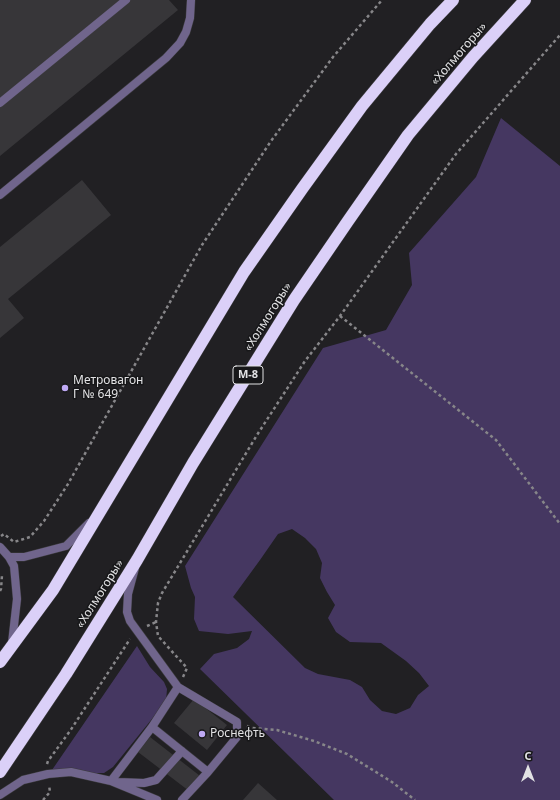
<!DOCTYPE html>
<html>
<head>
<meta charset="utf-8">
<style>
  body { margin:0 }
  #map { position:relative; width:560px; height:800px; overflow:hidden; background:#212023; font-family:"Noto Sans",sans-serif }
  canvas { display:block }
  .north { position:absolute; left:508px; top:748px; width:40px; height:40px; -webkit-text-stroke:3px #171719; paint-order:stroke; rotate:0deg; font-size:11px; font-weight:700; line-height:16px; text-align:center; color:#e2e2e4 }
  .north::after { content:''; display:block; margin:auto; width:14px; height:18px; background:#e2e2e4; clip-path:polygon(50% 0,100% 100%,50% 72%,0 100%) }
</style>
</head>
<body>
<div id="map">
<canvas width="560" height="800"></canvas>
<div class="north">С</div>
</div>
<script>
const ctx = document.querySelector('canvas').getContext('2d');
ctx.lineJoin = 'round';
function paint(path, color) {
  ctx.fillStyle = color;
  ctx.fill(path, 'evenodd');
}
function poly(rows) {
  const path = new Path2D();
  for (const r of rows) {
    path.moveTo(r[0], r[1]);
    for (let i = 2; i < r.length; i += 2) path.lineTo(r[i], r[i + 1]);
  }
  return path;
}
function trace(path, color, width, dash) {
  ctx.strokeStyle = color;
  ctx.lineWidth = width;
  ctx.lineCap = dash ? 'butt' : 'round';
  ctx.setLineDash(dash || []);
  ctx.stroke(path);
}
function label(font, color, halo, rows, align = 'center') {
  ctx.font = font + ' "Noto Sans",sans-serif';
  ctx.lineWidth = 3;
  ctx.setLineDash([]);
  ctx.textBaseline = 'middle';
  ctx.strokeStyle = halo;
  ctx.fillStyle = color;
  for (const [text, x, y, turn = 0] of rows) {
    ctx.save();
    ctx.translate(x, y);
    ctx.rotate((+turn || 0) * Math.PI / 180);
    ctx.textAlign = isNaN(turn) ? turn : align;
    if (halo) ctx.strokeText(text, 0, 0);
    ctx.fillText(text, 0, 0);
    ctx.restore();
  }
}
const green = poly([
  [501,118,560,166,560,800,334,800,200,669,214,654,237,648,249,639,252,631,228,634,199,631,194,619,195,597,191,588,185,566,323,348,386,330,412,285,409,253,476,177],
  [292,529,305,538,316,549,322,563,320,578,327,592,335,605,328,618,336,632,350,642,381,643,406,661,419,673,429,686,418,695,410,708,396,714,382,711,370,700,362,687,350,680,318,674,305,668,233,597,260,560,278,534],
  [137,646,150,667,164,682,167,689,166,701,160,709,113,767,104,773,91,773,52,770]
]);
const building = poly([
  [0,0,169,0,178,10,0,156],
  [82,180,111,215,8,299,24,318,0,338,0,247],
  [194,699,227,725,207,750,174,723],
  [150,737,204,779,193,794,138,752],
  [258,783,277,800,243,800]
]);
const path = poly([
  [340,316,496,440,560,524],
  [1,536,4,534,14,542,30,537,44,521,68,484,202,245,271,141,333,57,382,0],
  [0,591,1,589,2,575],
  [147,626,156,622],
  [183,677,187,668,158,636,156,622,158,603,162,593,257,435,305,361,340,316,456,154,560,35],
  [247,726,252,728,277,730,314,741,347,754,392,782,415,800],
  [47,764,48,761,70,731,130,639],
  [43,800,50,792,49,785]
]);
const lane = poly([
  [0,103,126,0],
  [0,195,166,58,180,43,186,32,190,18,191,0],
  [0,547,9,557,14,566,17,599,12,643],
  [9,557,24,557,66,546,89,523],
  [135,568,128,594,127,612,130,621,178,687,237,722,237,737,208,772,182,800],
  [152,727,208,772],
  [111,781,152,727,178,687],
  [118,782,144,783,156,780,182,751],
  [0,795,23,780,48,774,71,772,111,781,157,800]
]);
const highway = poly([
  [0,662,53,590,244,272,302,189,362,106,430,24,453,0],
  [0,772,66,674,137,560,193,463,294,300,348,221,408,135,473,57,525,0]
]);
const markers = [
  [65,388,4,"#bfa9f4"],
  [202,734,4,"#bfa9f4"]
];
const shields = [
  [248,375,30]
];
const shieldNames = [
  ["М-8",248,375]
];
const streetNames = [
  ["«Холмогоры»",459,54,-49],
  ["«Холмогоры»",268,317,-58],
  ["«Холмогоры»",100,594,-58]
];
const poiNames = [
  ["Метровагон",73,381],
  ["Г № 649",73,395],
  ["Роснефть",210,734]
];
paint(green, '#453761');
paint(building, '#373639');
trace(lane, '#3c3b3e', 9);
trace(highway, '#3c3b3e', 13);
trace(path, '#878689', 2.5, [3, 3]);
trace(lane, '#70658c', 8);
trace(highway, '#dbd0f8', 12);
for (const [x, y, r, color] of markers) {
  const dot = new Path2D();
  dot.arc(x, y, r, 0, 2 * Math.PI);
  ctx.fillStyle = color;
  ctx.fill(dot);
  trace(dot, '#171719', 1.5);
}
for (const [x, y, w] of shields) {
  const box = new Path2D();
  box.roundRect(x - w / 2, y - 9, w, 18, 3);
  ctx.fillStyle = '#171719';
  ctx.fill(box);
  trace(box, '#e2e2e4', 1);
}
label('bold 11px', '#e2e2e4', null, shieldNames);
label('12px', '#e2e2e4', '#171719', streetNames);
label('12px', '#e2e2e4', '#171719', poiNames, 'left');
</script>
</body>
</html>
